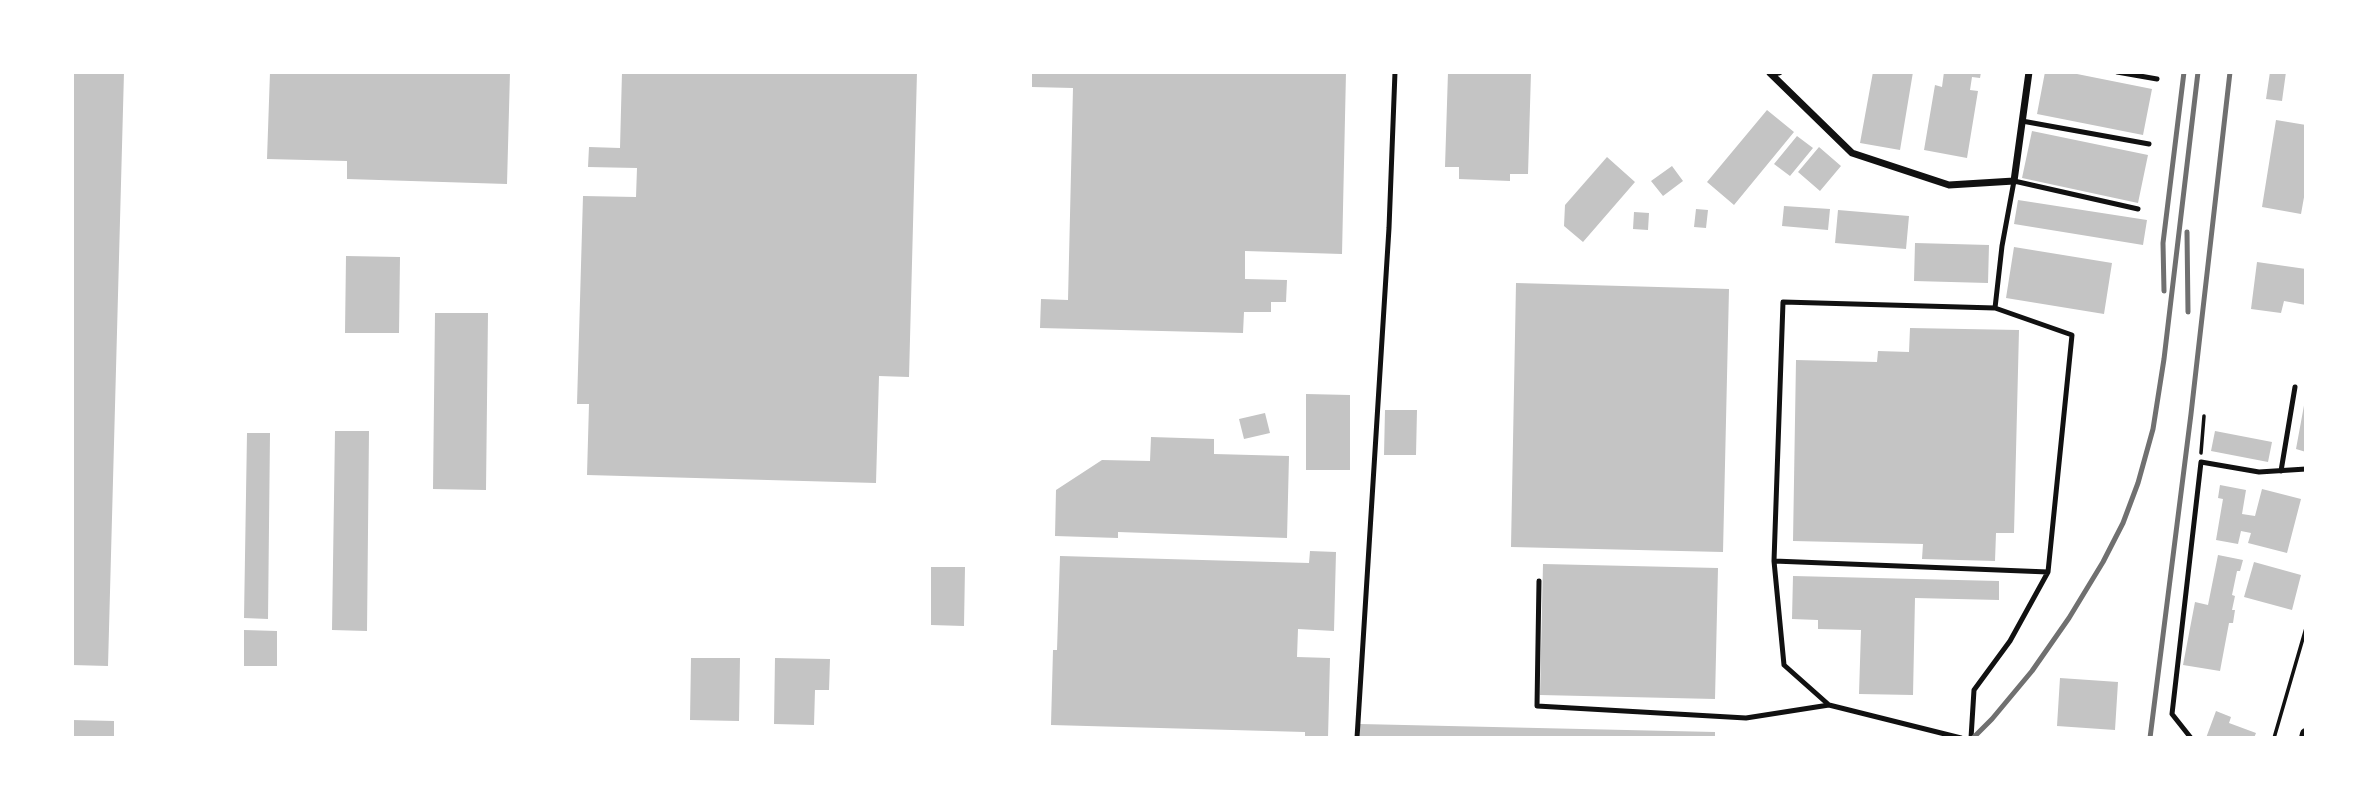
<!DOCTYPE html>
<html>
<head>
<meta charset="utf-8">
<style>
  body { margin:0 }
  #map { position:relative; width:2378px; height:810px; overflow:hidden; background:#fff; font-family:Arial,sans-serif }
  canvas { display:block }
  .frame { position:absolute; inset:0; border:74px solid #fff; pointer-events:none }
</style>
</head>
<body>
<div id="map">
<canvas width="2378" height="810"></canvas>
<div class="frame"></div>
</div>
<script>
const ctx = document.querySelector('canvas').getContext('2d');
ctx.lineJoin = 'round';
function paint(path, color) {
  ctx.fillStyle = color;
  ctx.fill(path, 'evenodd');
}
function poly(rows) {
  const path = new Path2D();
  for (const r of rows) {
    path.moveTo(r[0], r[1]);
    for (let i = 2; i < r.length; i += 2) path.lineTo(r[i], r[i + 1]);
  }
  return path;
}
function trace(path, color, width, dash) {
  ctx.strokeStyle = color;
  ctx.lineWidth = width;
  ctx.lineCap = dash ? 'butt' : 'round';
  ctx.setLineDash(dash || []);
  ctx.stroke(path);
}
const building = poly([
  [72,72,124,72,108,666,72,665],
  [270,72,510,72,507,184,347,179,347,161,267,159],
  [622,72,917,72,909,377,879,376,876,483,587,475,589,404,577,404,583,196,636,197,637,168,588,167,589,147,620,148],
  [1032,72,1346,72,1342,254,1245,251,1245,279,1287,280,1286,302,1271,302,1271,312,1244,312,1243,333,1040,328,1041,299,1068,300,1073,88,1032,87],
  [1448,72,1531,72,1528,174,1510,174,1510,181,1459,179,1459,167,1445,167],
  [1873,72,1913,72,1900,150,1860,143],
  [1944,72,1981,72,1980,78,1972,77,1970,90,1978,91,1967,158,1924,150,1935,85,1942,87],
  [2045,72,2067,72,2152,89,2143,135,2037,114],
  [2270,72,2286,72,2282,101,2266,99],
  [1767,110,1794,132,1734,205,1707,182],
  [2276,120,2306,125,2306,186,2301,214,2262,207],
  [2032,131,2148,155,2138,203,2022,178],
  [1797,136,1813,148,1790,176,1774,164],
  [1819,147,1841,166,1820,191,1798,172],
  [1607,157,1635,182,1583,242,1564,226,1565,205],
  [1672,166,1683,181,1663,196,1651,181],
  [2018,200,2147,220,2143,245,2014,224],
  [1784,206,1830,209,1828,230,1782,226],
  [1696,209,1708,210,1706,228,1694,227],
  [1838,210,1909,216,1906,249,1835,243],
  [1634,212,1649,213,1648,230,1633,229],
  [1915,243,1989,245,1988,283,1914,281],
  [2014,247,2112,263,2104,314,2006,298],
  [346,256,400,257,399,333,345,333],
  [2257,262,2306,269,2306,305,2284,301,2281,313,2251,309],
  [1516,283,1729,289,1723,552,1511,547],
  [435,313,488,313,486,490,433,489],
  [1910,328,2019,330,2014,533,1996,533,1995,561,1922,559,1923,544,1793,541,1796,360,1877,362,1878,351,1909,352],
  [1306,394,1350,395,1350,470,1306,470],
  [2305,400,2306,401,2306,452,2296,449],
  [1385,410,1417,410,1416,455,1384,455],
  [1265,413,1270,433,1244,439,1239,419],
  [335,431,369,431,367,631,332,630],
  [2215,431,2272,442,2268,462,2211,451],
  [247,433,270,433,268,619,244,618],
  [1151,437,1214,439,1214,454,1289,456,1287,538,1118,532,1118,538,1055,536,1056,490,1102,460,1150,461],
  [2220,485,2246,490,2242,514,2255,516,2262,489,2301,499,2287,553,2248,543,2251,533,2241,531,2238,544,2216,540,2223,499,2218,498],
  [1310,551,1336,552,1334,631,1298,629,1297,657,1330,658,1328,738,1305,738,1305,732,1051,725,1053,650,1057,650,1060,556,1309,563],
  [2218,555,2243,560,2240,571,2237,571,2232,595,2235,596,2232,610,2235,610,2233,623,2229,623,2220,671,2183,665,2195,602,2208,605],
  [2254,562,2301,575,2292,610,2244,597],
  [1543,564,1718,568,1715,699,1540,695],
  [931,567,965,567,964,626,931,625],
  [1793,576,1999,581,1999,600,1915,598,1913,695,1859,694,1861,630,1818,629,1818,620,1792,619],
  [244,630,277,631,277,666,244,666],
  [691,658,740,658,739,721,690,720],
  [775,658,830,659,829,690,815,690,814,725,774,724],
  [2060,678,2118,682,2115,730,2057,726],
  [2216,711,2231,717,2229,723,2256,733,2254,738,2206,738],
  [72,720,114,721,114,738,72,738],
  [1360,724,1715,732,1715,738,1360,738]
]);
const path = poly([
  [2201,453,2204,416],
  [2274,738,2306,628]
]);
const service = poly([
  [2117,72,2157,79],
  [2022,121,2149,144],
  [1995,308,2072,335,2048,572,1774,561,1783,302,1995,308,2002,246,2014,181,2138,209],
  [2281,471,2295,387],
  [1774,561,1784,665,1829,705,1961,738],
  [1539,581,1537,706,1746,718,1829,705],
  [1357,738,1389,228,1395,72],
  [1971,738,1974,690,2010,641,2048,572],
  [2191,738,2172,714,2201,462,2259,472,2306,469]
]);
const minor = poly([
  [1779,72,1770,73,1852,153,1949,185,2014,181,2029,72]
]);
const tertiary = poly([
  [2305,738,2306,734]
]);
const rail = poly([
  [2187,232,2188,312],
  [2164,291,2163,243,2184,72],
  [1973,738,1992,719,2032,671,2069,618,2103,562,2123,523,2138,483,2153,429,2164,359,2198,72],
  [2150,738,2191,414,2230,72]
]);
paint(building, '#c4c4c4');
trace(path, '#111', 3.5);
trace(service, '#111', 5);
trace(minor, '#111', 7);
trace(tertiary, '#111', 12);
trace(rail, '#707070', 5);
</script>
</body>
</html>
